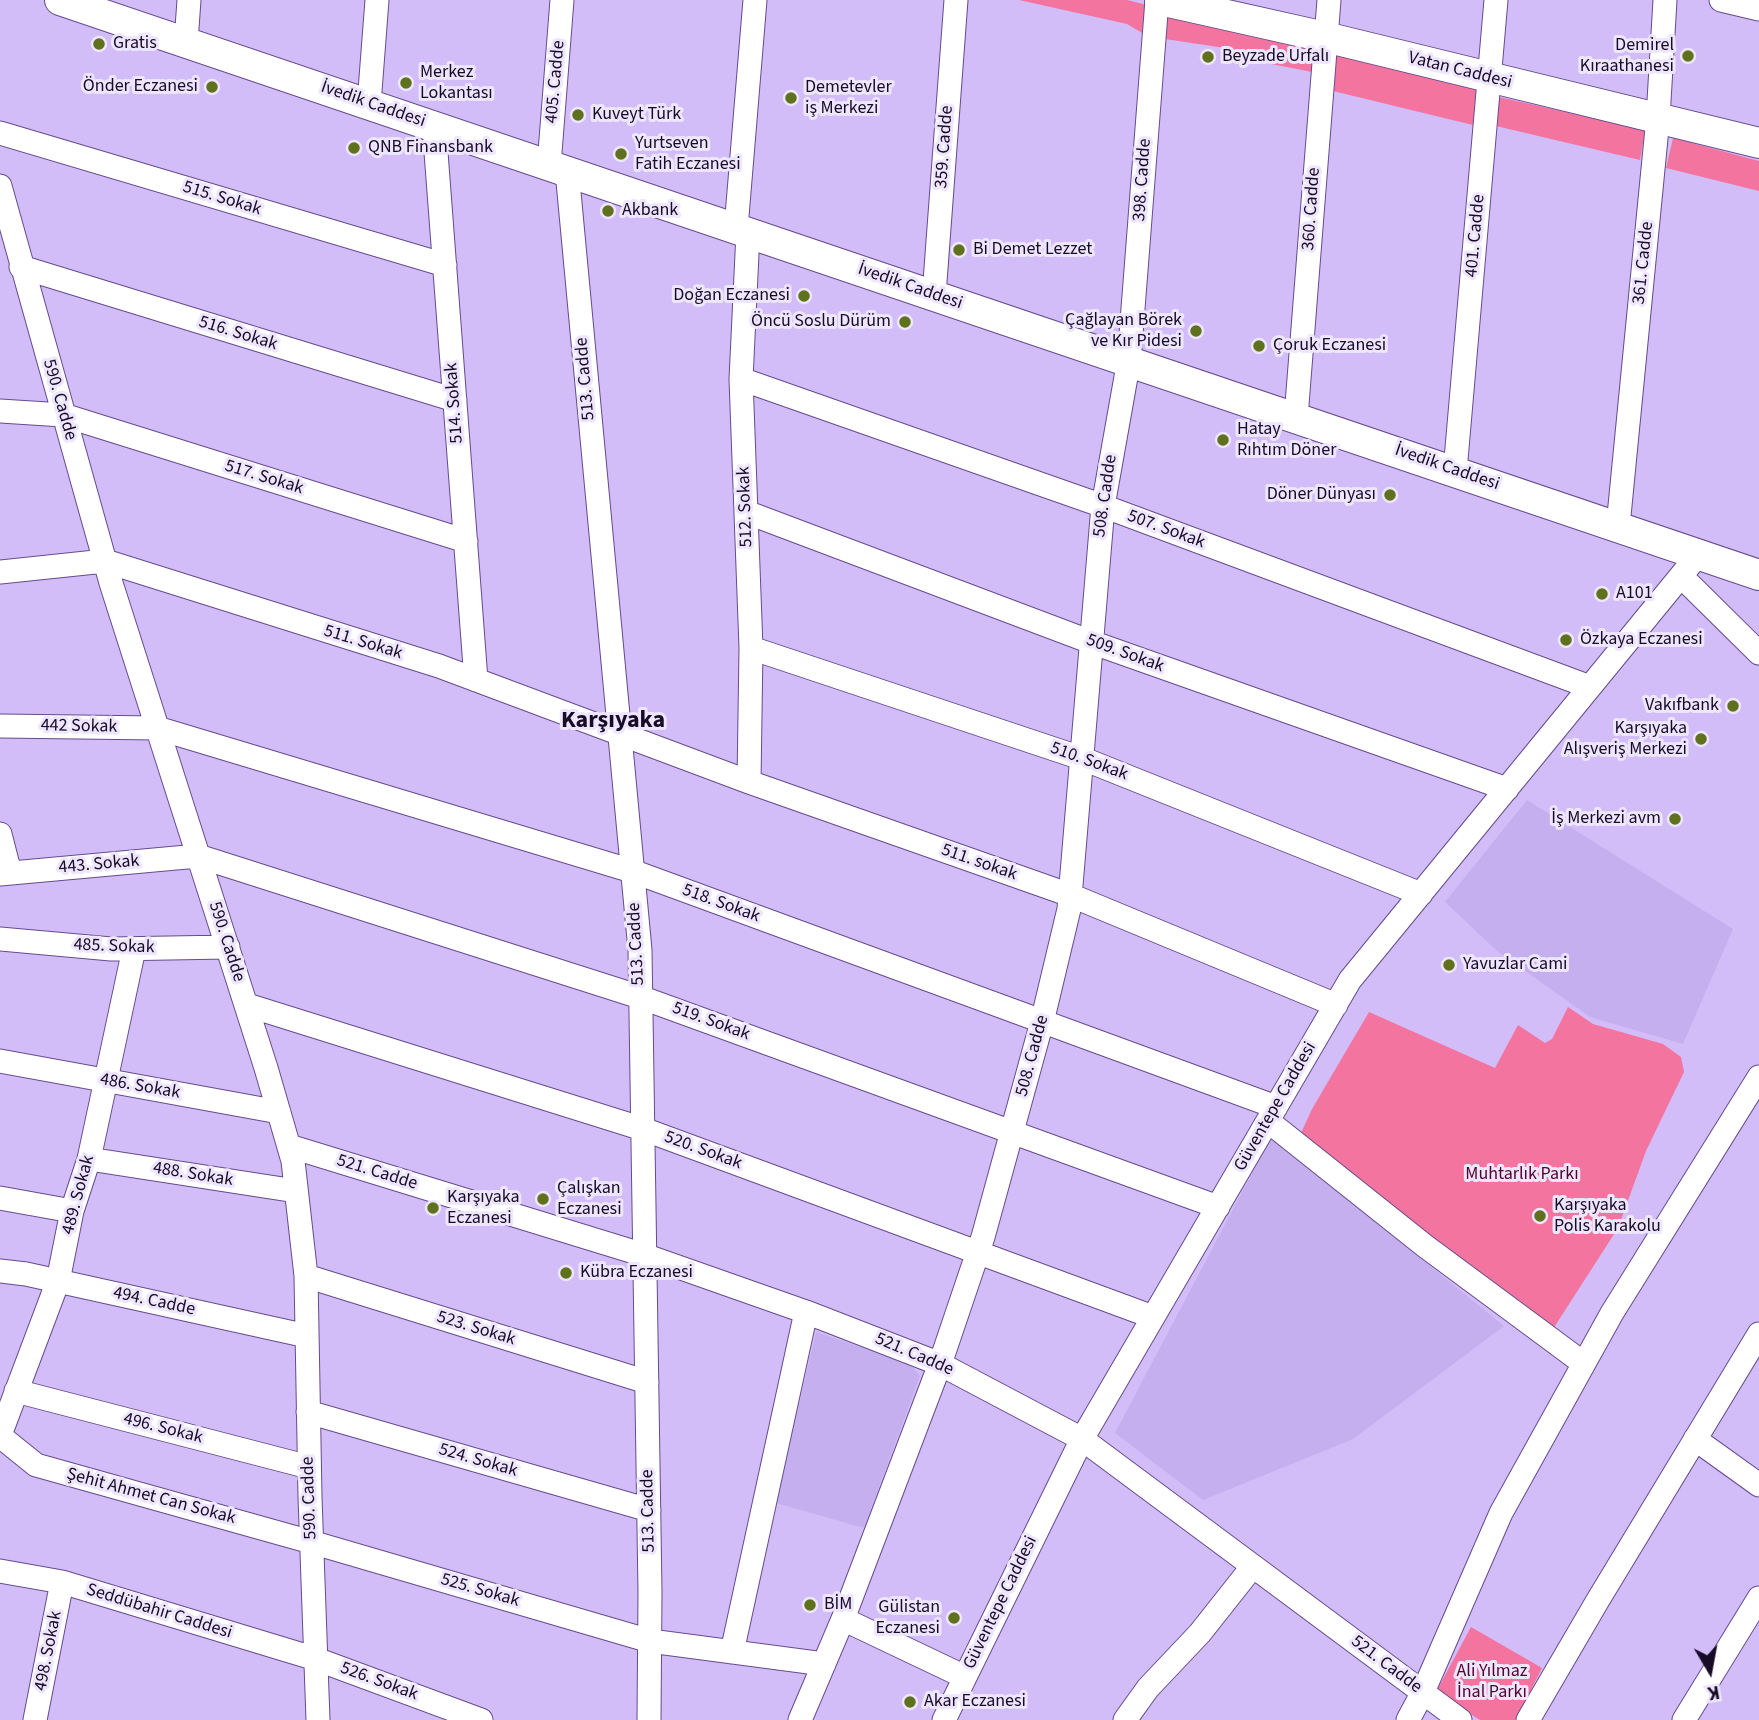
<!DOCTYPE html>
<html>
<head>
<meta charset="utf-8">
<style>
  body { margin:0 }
  #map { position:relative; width:1759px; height:1720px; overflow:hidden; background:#d2bdf9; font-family:"Source Sans 3",sans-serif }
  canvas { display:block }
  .north { position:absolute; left:1675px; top:1636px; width:70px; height:70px; -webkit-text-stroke:5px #ede6fd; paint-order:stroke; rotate:170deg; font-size:19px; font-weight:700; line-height:28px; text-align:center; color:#170b26 }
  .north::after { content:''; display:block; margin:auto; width:24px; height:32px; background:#170b26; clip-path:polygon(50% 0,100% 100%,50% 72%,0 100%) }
</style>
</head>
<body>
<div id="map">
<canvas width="1759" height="1720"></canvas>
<div class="north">K</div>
</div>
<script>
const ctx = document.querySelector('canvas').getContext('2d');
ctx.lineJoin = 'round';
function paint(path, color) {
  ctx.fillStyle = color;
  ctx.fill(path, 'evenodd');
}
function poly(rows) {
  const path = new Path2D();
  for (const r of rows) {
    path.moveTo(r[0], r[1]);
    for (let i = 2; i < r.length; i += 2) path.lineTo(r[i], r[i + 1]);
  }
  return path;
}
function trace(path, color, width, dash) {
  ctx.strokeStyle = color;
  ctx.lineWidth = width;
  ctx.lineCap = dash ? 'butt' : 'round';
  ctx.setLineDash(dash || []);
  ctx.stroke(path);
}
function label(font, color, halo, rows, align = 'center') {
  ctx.font = font + ' "Source Sans 3",sans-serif';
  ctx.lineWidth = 6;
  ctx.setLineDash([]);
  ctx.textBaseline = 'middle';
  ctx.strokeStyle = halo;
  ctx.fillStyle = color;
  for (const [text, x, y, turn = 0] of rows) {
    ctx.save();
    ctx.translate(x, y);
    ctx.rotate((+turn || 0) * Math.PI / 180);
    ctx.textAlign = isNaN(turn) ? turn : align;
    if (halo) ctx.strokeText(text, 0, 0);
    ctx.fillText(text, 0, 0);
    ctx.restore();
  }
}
const built = poly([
  [1527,800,1733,929,1683,1044,1590,1017,1497,951,1445,902],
  [1271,1137,1504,1326,1353,1439,1203,1500,1115,1433],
  [816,1332,910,1364,920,1376,864,1528,776,1503]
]);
const green = poly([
  [1019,0,1127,0,1147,5,1144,34,1127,24],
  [1168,8,1315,45,1312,72,1236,57,1232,49,1165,39],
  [1334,49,1482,87,1477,126,1333,91],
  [1499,97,1645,130,1640,160,1496,126],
  [1673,138,1759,161,1759,191,1666,168],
  [1568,1007,1593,1024,1663,1044,1681,1057,1684,1072,1646,1151,1618,1228,1553,1329,1418,1233,1301,1133,1312,1109,1369,1012,1495,1068,1518,1025,1545,1043,1552,1039],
  [1471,1627,1542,1668,1516,1720,1480,1720,1436,1692]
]);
const minor = poly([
  [1721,0,1759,9],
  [186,42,189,0],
  [369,104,377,0],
  [434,126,476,680],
  [0,133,445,265],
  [549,165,562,0],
  [567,171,640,950,650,1592,649,1720],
  [0,186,111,583,266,1068,293,1161,306,1276,310,1497,318,1720],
  [736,228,755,0],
  [748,233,741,379,751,648,749,782],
  [21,267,455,400],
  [934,295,956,0],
  [741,379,1103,506,1590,687],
  [0,411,63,415,466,541],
  [1296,417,1329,0],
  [1455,471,1496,0],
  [746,512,1091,642,1507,789],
  [1618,526,1658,118,1665,0],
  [0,572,105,561,439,666,749,782,1070,895,1336,1005],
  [1681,576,1759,653],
  [751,648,1081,758,1421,894],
  [0,726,157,728,632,871,1276,1107],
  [0,834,10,873],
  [0,874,198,856,640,997,1218,1207],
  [0,939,111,949,228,947],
  [247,1005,643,1129,1153,1317],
  [0,1061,279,1112],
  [1268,1121,1425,1246,1583,1363],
  [289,1146,644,1255,806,1312,940,1364,1082,1439,1460,1720],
  [89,1159,296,1191],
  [0,1198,72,1211],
  [0,1271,26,1274,307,1336],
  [306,1276,647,1382],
  [16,1391,309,1467],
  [308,1412,649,1510],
  [0,1435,58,1281,72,1211,89,1159,134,949],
  [0,1436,36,1465,311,1542,650,1641,824,1664],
  [1695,1439,1759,1485],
  [0,1571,62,1582,316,1659,481,1720],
  [843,1619,965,1677],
  [732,1652,806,1312],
  [35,1720,62,1582],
  [800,1720,843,1619,940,1364,983,1237,1042,1022,1069,909,1103,506,1129,360,1157,0],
  [944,1720,1082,1439,1350,980,1698,555],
  [1125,1720,1148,1688,1200,1633,1253,1566],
  [1408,1720,1423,1692,1501,1513,1612,1313,1759,1077],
  [1528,1720,1598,1600,1759,1334],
  [1684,1720,1759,1598]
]);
const major = poly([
  [60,0,1759,575],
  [1160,0,1325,37,1759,143]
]);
const markers = [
  [99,44,7,"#60711e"],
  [1688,56,7,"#60711e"],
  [1208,57,7,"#60711e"],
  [406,83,7,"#60711e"],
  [212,87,7,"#60711e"],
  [791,98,7,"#60711e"],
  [578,115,7,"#60711e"],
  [354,148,7,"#60711e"],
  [621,154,7,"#60711e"],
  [608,211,7,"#60711e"],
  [959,250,7,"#60711e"],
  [804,296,7,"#60711e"],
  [905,322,7,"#60711e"],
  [1196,331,7,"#60711e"],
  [1259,346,7,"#60711e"],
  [1223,440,7,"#60711e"],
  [1390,495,7,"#60711e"],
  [1602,594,7,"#60711e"],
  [1566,640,7,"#60711e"],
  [1733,706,7,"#60711e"],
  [1701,739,7,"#60711e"],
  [1675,819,7,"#60711e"],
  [1449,965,7,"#60711e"],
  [543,1199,7,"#60711e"],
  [433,1208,7,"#60711e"],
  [1540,1216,7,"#60711e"],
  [566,1273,7,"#60711e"],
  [810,1605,7,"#60711e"],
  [954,1618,7,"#60711e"],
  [910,1702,7,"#60711e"]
];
const poiNames = [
  ["Gratis",113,44],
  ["Demirel",1674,46,"right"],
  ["Kıraathanesi",1674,67,"right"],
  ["Beyzade Urfalı",1222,57],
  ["Merkez",420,73],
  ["Lokantası",420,94],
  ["Önder Eczanesi",198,87,"right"],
  ["Demetevler",805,88],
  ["iş Merkezi",805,109],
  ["Kuveyt Türk",592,115],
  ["Yurtseven",635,144],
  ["Fatih Eczanesi",635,165],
  ["QNB Finansbank",368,148],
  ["Akbank",622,211],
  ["Bi Demet Lezzet",973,250],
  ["Doğan Eczanesi",790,296,"right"],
  ["Çağlayan Börek",1182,321,"right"],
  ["ve Kır Pidesi",1182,342,"right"],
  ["Öncü Soslu Dürüm",891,322,"right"],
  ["Çoruk Eczanesi",1273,346],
  ["Hatay",1237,430],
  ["Rıhtım Döner",1237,451],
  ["Döner Dünyası",1376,495,"right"],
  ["A101",1616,594],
  ["Özkaya Eczanesi",1580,640],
  ["Vakıfbank",1719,706,"right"],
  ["Karşıyaka",1687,729,"right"],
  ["Alışveriş Merkezi",1687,750,"right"],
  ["İş Merkezi avm",1661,819,"right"],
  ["Yavuzlar Cami",1463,965],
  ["Çalışkan",557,1189],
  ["Eczanesi",557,1210],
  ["Karşıyaka",447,1198],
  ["Eczanesi",447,1219],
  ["Karşıyaka",1554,1206],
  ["Polis Karakolu",1554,1227],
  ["Kübra Eczanesi",580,1273],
  ["BİM",824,1605],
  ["Gülistan",940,1608,"right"],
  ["Eczanesi",940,1629,"right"],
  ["Akar Eczanesi",924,1702]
];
const streetNames = [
  ["Vatan Caddesi",1460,71,14],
  ["405. Cadde",556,82,-85],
  ["İvedik Caddesi",373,105,19],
  ["359. Cadde",945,147,-86],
  ["398. Cadde",1143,180,-86],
  ["515. Sokak",222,199,17],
  ["360. Cadde",1312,209,-86],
  ["401. Cadde",1476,236,-85],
  ["361. Cadde",1644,263,-84],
  ["İvedik Caddesi",910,287,19],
  ["516. Sokak",238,334,17],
  ["513. Cadde",586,379,-95],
  ["590. Cadde",59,400,74],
  ["514. Sokak",455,403,-94],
  ["İvedik Caddesi",1447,468,19],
  ["517. Sokak",264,478,17],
  ["508. Cadde",1106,496,-82],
  ["512. Sokak",746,507,-92],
  ["507. Sokak",1166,530,20],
  ["511. Sokak",363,643,17],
  ["509. Sokak",1125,654,20],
  ["442 Sokak",79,727,1],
  ["510. Sokak",1089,762,20],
  ["511. sokak",979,863,19],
  ["443. Sokak",99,865,-5],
  ["518. Sokak",721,904,20],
  ["590. Cadde",226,942,72],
  ["513. Cadde",637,944,-93],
  ["485. Sokak",114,947,2],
  ["519. Sokak",711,1022,20],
  ["508. Cadde",1033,1056,-75],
  ["486. Sokak",140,1087,10],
  ["Güventepe Caddesi",1276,1107,-60],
  ["520. Sokak",703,1151,20],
  ["521. Cadde",377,1173,17],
  ["488. Sokak",193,1175,9],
  ["489. Sokak",79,1195,-75],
  ["494. Cadde",154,1302,12],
  ["523. Sokak",476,1329,17],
  ["521. Cadde",914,1355,23],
  ["496. Sokak",163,1429,14],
  ["524. Sokak",478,1461,16],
  ["Şehit Ahmet Can Sokak",151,1497,15],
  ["590. Cadde",310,1498,-92],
  ["513. Cadde",649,1511,-91],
  ["525. Sokak",480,1591,16],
  ["Güventepe Caddesi",1001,1603,-64],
  ["Seddübahir Caddesi",159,1612,17],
  ["498. Sokak",49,1651,-79],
  ["521. Cadde",1386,1665,37],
  ["526. Sokak",379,1682,20]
];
const parkNames = [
  ["Muhtarlık Parkı",1522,1175],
  ["Ali Yılmaz",1492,1672],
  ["İnal Parkı",1492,1693]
];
const districtNames = [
  ["Karşıyaka",613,722]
];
paint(built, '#c5afef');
paint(green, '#f2749f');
trace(minor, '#664b8e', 25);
trace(major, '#664b8e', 32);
trace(minor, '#fff', 23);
trace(major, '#fff', 30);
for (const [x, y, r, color] of markers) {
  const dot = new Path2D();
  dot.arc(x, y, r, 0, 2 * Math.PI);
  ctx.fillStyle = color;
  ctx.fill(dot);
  trace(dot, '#ede6fd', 2.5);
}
label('18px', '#170b26', '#ede6fd', poiNames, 'left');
label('18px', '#170b26', '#ede6fd', streetNames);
label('18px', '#550028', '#ede6fd', parkNames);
label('bold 24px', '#170b26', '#ede6fd', districtNames);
</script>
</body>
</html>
